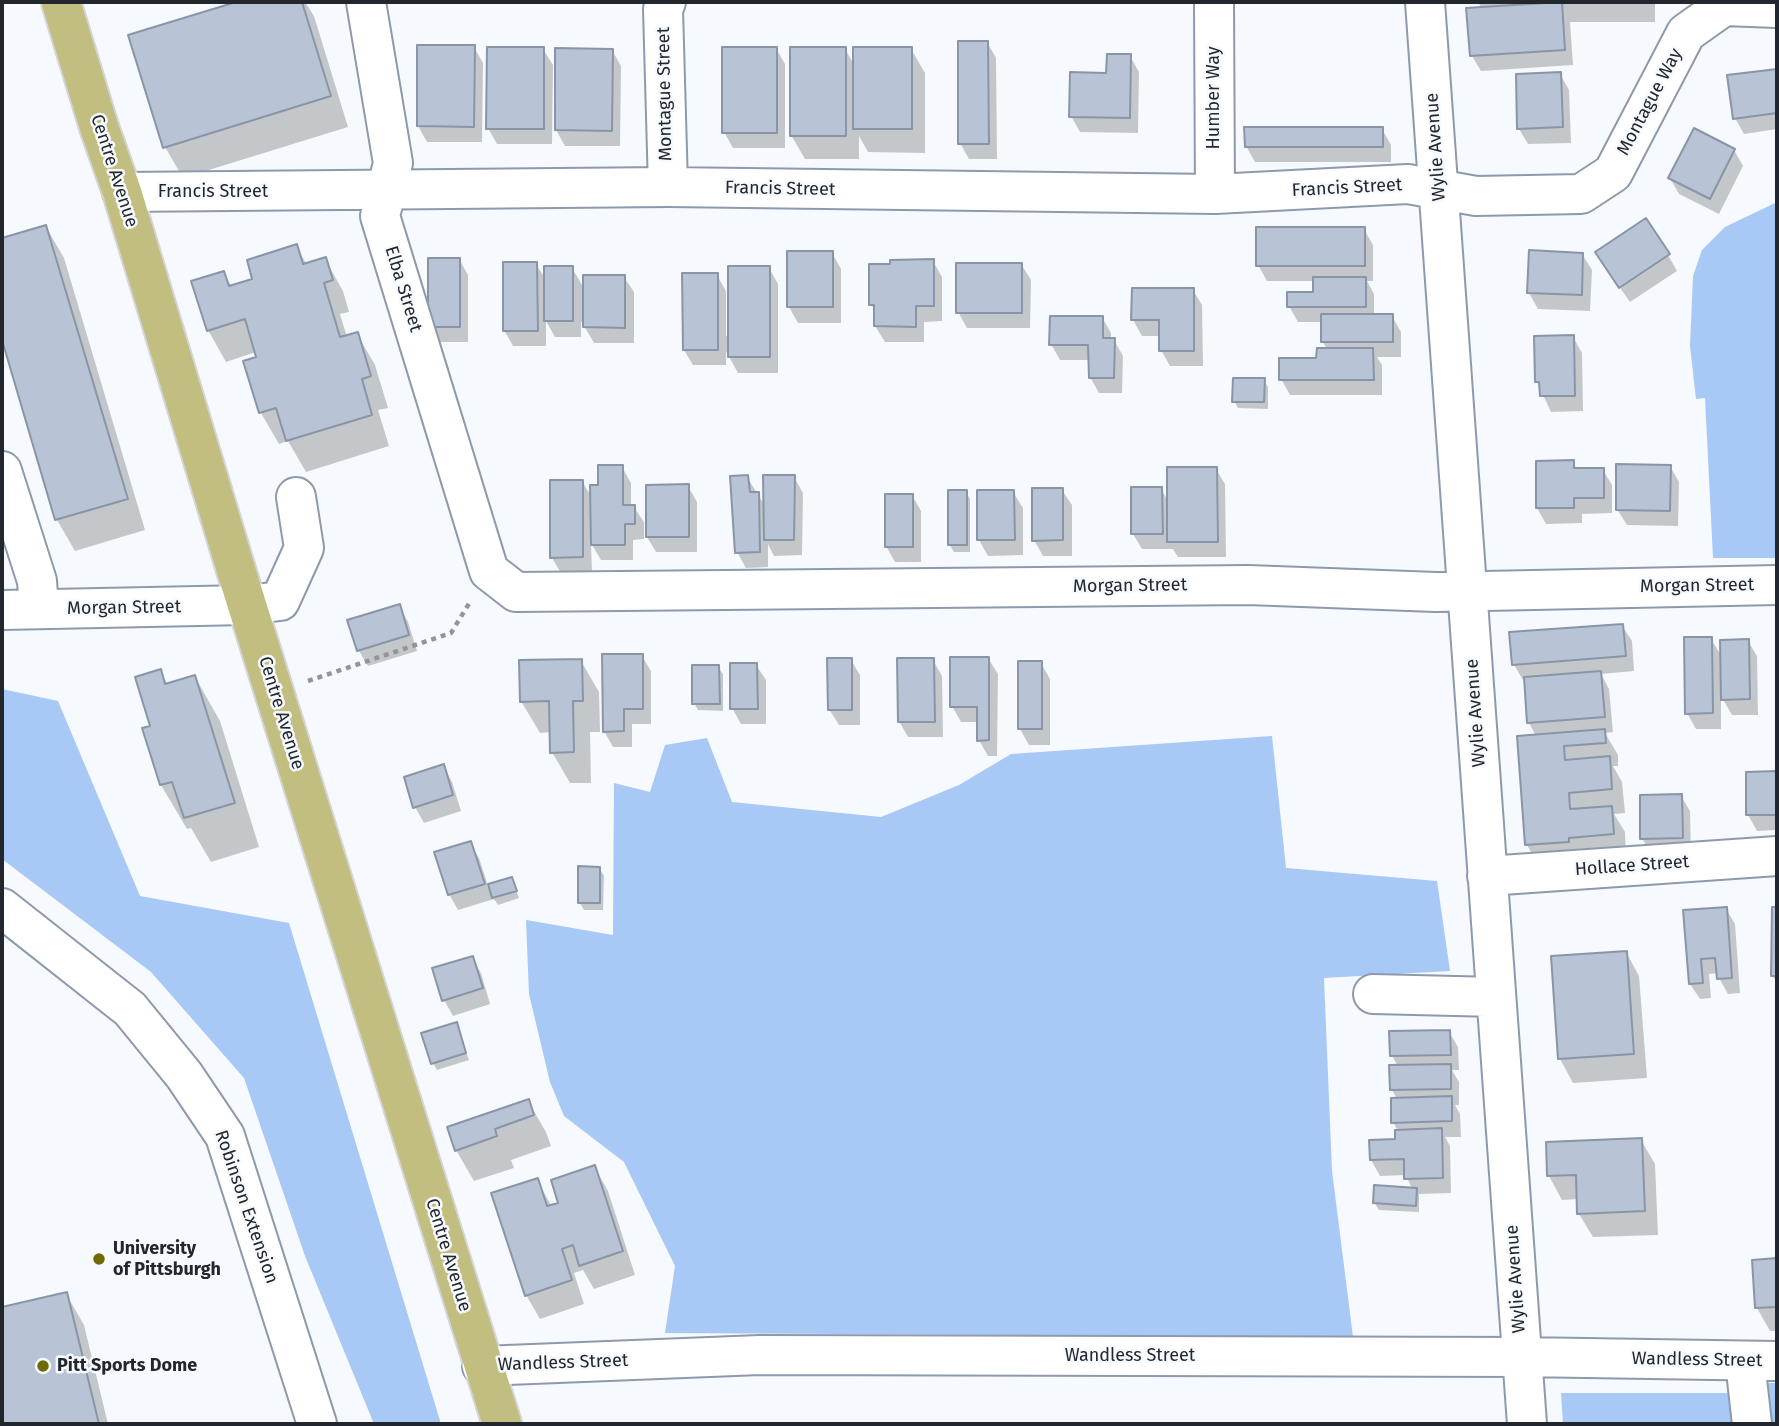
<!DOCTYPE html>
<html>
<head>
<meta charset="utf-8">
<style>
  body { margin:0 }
  #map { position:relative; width:1779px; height:1426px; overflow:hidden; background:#f6f9fd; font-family:"Fira Sans",sans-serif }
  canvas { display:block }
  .frame { position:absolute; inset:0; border:4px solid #22272d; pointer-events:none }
</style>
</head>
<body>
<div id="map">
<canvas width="1779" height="1426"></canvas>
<div class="frame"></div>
</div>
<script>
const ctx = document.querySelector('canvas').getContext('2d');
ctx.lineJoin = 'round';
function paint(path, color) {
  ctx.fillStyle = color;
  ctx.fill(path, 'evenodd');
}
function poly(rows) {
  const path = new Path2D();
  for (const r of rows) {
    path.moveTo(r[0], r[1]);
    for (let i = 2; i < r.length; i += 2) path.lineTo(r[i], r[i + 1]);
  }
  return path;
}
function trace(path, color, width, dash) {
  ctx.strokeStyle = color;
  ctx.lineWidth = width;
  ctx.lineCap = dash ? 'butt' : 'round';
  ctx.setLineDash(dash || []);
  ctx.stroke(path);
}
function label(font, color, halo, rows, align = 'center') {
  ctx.font = font + ' "Fira Sans",sans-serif';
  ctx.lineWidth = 5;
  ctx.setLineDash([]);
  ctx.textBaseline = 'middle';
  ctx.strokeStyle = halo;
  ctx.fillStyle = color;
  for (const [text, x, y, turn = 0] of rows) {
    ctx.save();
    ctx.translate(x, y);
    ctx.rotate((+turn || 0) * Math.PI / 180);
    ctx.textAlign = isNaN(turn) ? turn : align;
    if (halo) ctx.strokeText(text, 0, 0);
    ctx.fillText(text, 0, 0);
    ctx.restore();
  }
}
const green = poly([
  [1777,202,1777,558,1713,558,1705,398,1696,399,1690,346,1693,276,1702,250,1725,227],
  [2,689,58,701,140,896,289,923,441,1424,374,1424,305,1256,244,1078,151,972,2,859],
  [1272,736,1286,868,1437,881,1450,971,1324,978,1332,1171,1353,1337,665,1333,675,1266,624,1162,564,1116,550,1082,529,994,526,920,613,935,614,783,650,792,665,745,707,738,732,802,881,817,959,785,1011,754],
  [1765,1383,1777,1383,1777,1424,1760,1424],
  [1561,1393,1737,1393,1740,1424,1563,1424]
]);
const shadow = poly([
  [242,2,305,2,314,16,348,127,183,178,165,147,130,36],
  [1478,2,1655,2,1655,22,1570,22,1573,65,1481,71,1472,56,1482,9],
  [987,42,996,58,997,159,969,159,960,143],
  [474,47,483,63,482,142,427,142,418,126],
  [776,48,785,64,785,148,733,148,724,132],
  [543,49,553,65,552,144,497,144,488,128],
  [845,49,855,66,911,49,925,73,925,153,868,152,859,136,859,159,805,159,791,135],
  [612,50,621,66,620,146,565,146,556,130],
  [1130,56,1139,72,1138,133,1080,132,1071,116,1108,75],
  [1777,70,1777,129,1744,134,1735,118,1729,77],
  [1560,74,1569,90,1571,143,1528,144,1519,129],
  [1382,129,1391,145,1391,162,1255,162,1246,146],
  [1734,150,1743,166,1719,214,1679,194,1670,178],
  [46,227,64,258,145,530,75,551,57,520,2,334,2,240],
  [1364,229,1373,245,1373,281,1367,281,1374,294,1374,316,1392,316,1401,332,1401,357,1377,357,1382,365,1382,395,1290,395,1281,379,1318,359,1327,349,1323,342,1323,322,1298,322,1289,306,1315,294,1315,281,1267,281,1258,265],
  [296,246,307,265,325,259,343,291,349,312,340,314,347,337,357,334,375,365,388,408,378,410,389,446,306,472,288,441,279,444,261,413,246,363,258,358,256,352,226,362,208,330,223,273,232,287,255,280],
  [832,253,841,269,841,323,798,323,789,307],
  [1582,254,1592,270,1590,311,1538,309,1529,293],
  [1668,255,1677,271,1630,302,1606,268],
  [459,259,468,275,468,342,439,342,430,326],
  [933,261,942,277,942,321,924,322,924,342,885,342,875,326,876,313,871,304],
  [536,264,546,280,572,268,585,290,624,277,634,292,634,343,594,343,581,321,581,337,555,337,546,321,546,346,513,346,504,330],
  [1021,264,1031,280,1030,328,967,328,958,312],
  [769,268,778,284,778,373,738,373,726,351,726,365,693,365,684,350,717,275,726,291,726,336,729,336],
  [1193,290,1202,305,1203,366,1170,366,1161,350,1161,336,1142,336,1133,320],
  [1102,317,1111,333,1111,340,1114,340,1123,356,1122,393,1099,393,1090,377,1090,360,1060,360,1051,344],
  [1573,337,1582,353,1583,411,1551,412,1537,382],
  [1264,380,1268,387,1268,409,1238,408,1234,401],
  [1573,462,1577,470,1603,470,1612,485,1612,513,1582,514,1582,523,1546,524,1537,508],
  [1670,466,1679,482,1678,526,1627,525,1617,509],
  [622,467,631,483,631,507,634,507,644,522,644,539,633,540,633,560,601,560,591,543,592,573,561,573,552,558,582,481,592,498,600,487],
  [1216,469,1225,484,1226,557,1178,557,1173,549,1142,549,1133,534,1161,489,1168,501],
  [747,477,765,506,794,477,803,493,802,555,774,556,768,544,768,567,746,568,737,552],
  [688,486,697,502,697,552,656,552,647,537],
  [1062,490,1072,505,1072,556,1043,556,1034,540],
  [966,492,970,499,970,552,954,552,949,544],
  [1013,492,1023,508,1023,555,988,556,979,540],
  [912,495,921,511,921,562,895,562,886,546],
  [399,606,408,622,417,651,368,666,359,651,350,621],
  [1622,626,1632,641,1634,671,1601,674,1609,689,1613,732,1605,733,1618,755,1618,766,1613,766,1622,782,1625,813,1614,814,1625,832,1626,858,1540,868,1527,845,1536,736,1529,723,1526,680,1523,680,1514,665],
  [1711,639,1722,657,1748,641,1757,656,1758,715,1732,715,1721,696,1721,729,1696,729,1687,713],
  [642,656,651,671,651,724,632,724,632,747,613,747,604,731],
  [988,658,998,674,997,756,988,756,979,740,979,722,961,722,952,706],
  [851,660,860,675,860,725,839,725,829,709],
  [933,660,942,676,943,737,908,737,899,721],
  [581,661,599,692,600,732,590,732,591,783,570,783,552,752,551,732,540,733,521,701],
  [1041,663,1050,679,1050,745,1029,745,1020,729],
  [756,665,766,680,766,724,741,724,732,708],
  [718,667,723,674,723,711,698,710,694,703],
  [160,671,168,685,195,677,220,721,259,847,211,862,191,828,187,829,161,785,152,727],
  [443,766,452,782,461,811,424,823,415,807],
  [1777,773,1777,830,1757,831,1748,815,1747,774],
  [1681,796,1690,811,1691,853,1651,854,1642,838],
  [470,843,479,858,488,886,512,879,519,898,498,905,494,899,458,910,449,894],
  [599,868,604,876,603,910,584,910,580,903],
  [1726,909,1735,924,1740,993,1728,994,1719,978,1718,973,1709,974,1711,998,1700,999,1690,984,1685,912],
  [1774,909,1777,909,1777,984,1773,976],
  [1626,952,1639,976,1647,1078,1573,1083,1560,1059],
  [472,958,481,973,490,1004,453,1016,444,1000],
  [456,1024,469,1060,437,1070,433,1063],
  [1449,1032,1458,1047,1459,1070,1452,1070,1459,1082,1459,1105,1455,1105,1460,1114,1461,1137,1445,1137,1450,1146,1451,1193,1419,1194,1419,1212,1379,1210,1374,1202,1412,1189,1406,1175,1380,1176,1371,1160,1397,1141,1398,1131,1393,1122,1397,1099,1392,1090,1398,1067,1392,1055],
  [528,1101,546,1132,551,1146,511,1160,514,1168,474,1181,456,1150],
  [1641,1140,1655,1164,1658,1235,1593,1237,1579,1214,1578,1199,1562,1200,1549,1176],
  [595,1168,608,1191,635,1275,594,1289,583,1270,574,1273,584,1304,540,1319,526,1295,537,1180,552,1207,561,1204],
  [1777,1260,1777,1331,1770,1331,1757,1308,1754,1261],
  [66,1294,84,1325,108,1424,2,1424,2,1309]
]);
const building = poly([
  [236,2,302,2,331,96,163,148,128,35,236,2],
  [1562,2,1565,50,1470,56,1466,8,1562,2],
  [958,41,988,41,989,144,958,144,958,41],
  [417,45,475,45,474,127,417,126,417,45],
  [487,47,544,47,544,129,486,129,487,47],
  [722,47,777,47,777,133,722,133,722,47],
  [790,47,846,47,846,136,790,136,790,47],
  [853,47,912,47,912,129,853,129,853,47],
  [555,48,613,49,612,131,555,130,555,48],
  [1107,54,1131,54,1130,118,1069,117,1070,72,1106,73,1107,54],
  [1777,69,1777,113,1733,119,1727,75,1777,69],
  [1561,72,1563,127,1517,129,1516,74,1561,72],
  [1244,127,1383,127,1383,147,1245,147,1244,127],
  [1694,128,1735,149,1710,199,1668,178,1694,128],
  [1646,218,1670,254,1619,288,1595,252,1646,218],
  [46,225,128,499,55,520,2,340,2,238,46,225],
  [1256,227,1365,227,1365,266,1256,266,1256,227],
  [297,244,303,264,326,257,333,280,324,283,340,337,358,332,371,376,362,379,372,415,286,441,276,408,259,413,243,361,256,357,245,319,207,331,191,281,224,271,229,286,252,279,247,260,297,244],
  [1529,250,1583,253,1582,295,1527,293,1529,250],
  [787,251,833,251,833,307,787,307,787,251],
  [428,258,460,258,460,327,428,327,428,258],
  [934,259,934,306,916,306,916,327,874,326,874,305,869,305,869,264,890,264,890,260,934,259],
  [503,262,537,262,538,331,503,331,503,262],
  [956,263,1022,263,1022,313,956,313,956,263],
  [544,266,573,266,573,321,544,321,544,266],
  [728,266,770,266,770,357,728,357,728,266],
  [682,273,718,273,718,350,683,350,682,273],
  [583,275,625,275,625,328,583,327,583,275],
  [1313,277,1366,277,1366,307,1287,307,1287,292,1313,292,1313,277],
  [1132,288,1194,288,1194,351,1159,351,1159,320,1131,320,1132,288],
  [1321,314,1393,314,1393,342,1321,342,1321,314],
  [1050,316,1103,316,1103,338,1115,338,1114,378,1089,378,1088,345,1049,345,1050,316],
  [1574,335,1575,396,1540,396,1539,382,1535,382,1534,336,1574,335],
  [1317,348,1373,348,1374,380,1279,380,1279,358,1316,358,1317,348],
  [1233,378,1265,378,1264,402,1232,402,1233,378],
  [1574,460,1574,468,1604,468,1604,498,1574,498,1574,508,1536,508,1536,461,1574,460],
  [1616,464,1671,465,1670,511,1616,510,1616,464],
  [598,465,623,465,623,505,635,505,635,524,625,524,625,545,591,545,590,485,598,485,598,465],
  [1167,467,1217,467,1218,542,1167,542,1167,467],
  [748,475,750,492,759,492,760,552,735,553,730,476,748,475],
  [763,475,795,475,794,540,764,540,763,475],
  [550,480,583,480,583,557,550,558,550,480],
  [689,484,689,537,646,537,646,485,689,484],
  [1131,487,1162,487,1163,534,1131,534,1131,487],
  [1032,488,1063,488,1063,540,1032,541,1032,488],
  [948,490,967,490,967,545,948,545,948,490],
  [977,490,1014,490,1015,540,977,540,977,490],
  [885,494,913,494,913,547,885,547,885,494],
  [400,604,409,635,357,651,347,620,400,604],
  [1623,624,1626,656,1512,665,1509,632,1623,624],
  [1684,637,1712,637,1713,713,1685,714,1684,637],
  [1749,639,1750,699,1721,700,1720,640,1749,639],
  [602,654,643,654,643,709,624,709,624,731,603,732,602,654],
  [950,657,989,657,989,740,977,741,977,707,950,707,950,657],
  [827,658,852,658,852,710,828,710,827,658],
  [897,658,934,658,935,722,898,722,897,658],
  [582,659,583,701,573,701,574,752,550,753,549,701,520,702,519,660,582,659],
  [1018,661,1042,661,1042,729,1018,729,1018,661],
  [730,663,757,663,758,709,730,709,730,663],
  [692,665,719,665,720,704,692,704,692,665],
  [161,669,165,684,195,675,235,803,184,818,172,782,160,785,142,728,150,726,135,677,161,669],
  [1601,671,1605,717,1527,723,1524,677,1601,671],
  [1605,729,1606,743,1564,746,1565,760,1610,756,1612,789,1569,793,1570,809,1612,806,1614,834,1569,838,1569,842,1525,845,1517,736,1605,729],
  [444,764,453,795,413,808,404,777,444,764],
  [1777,771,1777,815,1746,815,1746,772,1777,771],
  [1682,794,1683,838,1640,839,1640,795,1682,794],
  [471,841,485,884,448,895,434,852,471,841],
  [578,866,600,867,600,903,578,903,578,866],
  [512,877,517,891,492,898,488,884,512,877],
  [1727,907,1732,978,1717,979,1715,958,1701,959,1703,983,1689,984,1683,910,1727,907],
  [1772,907,1777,907,1777,976,1771,976,1772,907],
  [1627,951,1634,1054,1558,1059,1551,956,1627,951],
  [473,956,483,988,442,1001,432,968,473,956],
  [457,1022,466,1053,431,1064,421,1033,457,1022],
  [1450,1030,1451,1055,1390,1056,1389,1031,1450,1030],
  [1451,1064,1451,1089,1390,1090,1389,1065,1451,1064],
  [1452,1096,1452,1121,1391,1123,1391,1098,1452,1096],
  [529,1099,534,1115,495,1129,497,1136,455,1151,447,1127,529,1099],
  [1442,1128,1443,1178,1404,1179,1404,1159,1370,1160,1369,1140,1395,1139,1395,1130,1442,1128],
  [1642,1138,1645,1211,1577,1214,1576,1175,1547,1176,1546,1142,1642,1138],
  [595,1165,623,1251,579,1266,573,1245,562,1249,572,1280,525,1296,491,1193,538,1178,547,1206,558,1203,551,1180,595,1165],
  [1374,1185,1417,1188,1416,1206,1373,1203,1374,1185],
  [1777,1258,1777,1307,1755,1308,1752,1260,1777,1258],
  [67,1292,99,1424,2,1424,2,1307,67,1292]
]);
const path = poly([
  [308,681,451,633,470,602]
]);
const minor = poly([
  [366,2,393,163,380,216,489,571,516,592,1248,585,1436,592,1777,585],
  [666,2,663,9,668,187],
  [1214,2,1215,194],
  [1425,2,1527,1424],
  [122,192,668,187,1215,194,1408,184,1476,196,1581,194,1613,173,1686,33,1724,6,1777,8],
  [2,471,37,581,39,609],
  [2,610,247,605,280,601,304,548,296,497],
  [1487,876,1777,856],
  [2,908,130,1009,184,1075,225,1136,317,1424],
  [1373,994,1496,997],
  [1745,1362,1752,1424],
  [482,1366,760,1355,1522,1357,1777,1361]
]);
const major = poly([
  [61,2,99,127,122,192,237,573,502,1424]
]);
const markers = [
  [99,1259,7,"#6f6a03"],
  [43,1366,7,"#6f6a03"]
];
const streetNames = [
  ["Montague Street",665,94,-91],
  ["Humber Way",1214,98,-90],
  ["Montague Way",1650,102,-62],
  ["Wylie Avenue",1436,147,-94],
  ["Centre Avenue",114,171,72],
  ["Francis Street",1347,188,-3],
  ["Francis Street",780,189,1],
  ["Francis Street",213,192],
  ["Elba Street",403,289,73],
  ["Morgan Street",1130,586,-1],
  ["Morgan Street",1697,586,-1],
  ["Morgan Street",124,608,-1],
  ["Centre Avenue",281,713,73],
  ["Wylie Avenue",1476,713,-94],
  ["Hollace Street",1632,866,-4],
  ["Robinson Extension",246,1207,71],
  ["Centre Avenue",448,1255,73],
  ["Wylie Avenue",1516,1279,-94],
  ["Wandless Street",1130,1356],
  ["Wandless Street",1697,1360,1],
  ["Wandless Street",563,1363,-2]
];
const poiNames = [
  ["University",113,1249],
  ["of Pittsburgh",113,1270],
  ["Pitt Sports Dome",57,1366]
];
paint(green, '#a8c8f5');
paint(shadow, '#0003');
paint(building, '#b8c4d6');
trace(building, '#8995a6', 2);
trace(minor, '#8e9aab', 42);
trace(major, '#d3d4d5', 42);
trace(path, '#91959a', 4.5, [5, 5]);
trace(minor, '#fff', 38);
trace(major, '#c2be80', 38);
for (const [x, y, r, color] of markers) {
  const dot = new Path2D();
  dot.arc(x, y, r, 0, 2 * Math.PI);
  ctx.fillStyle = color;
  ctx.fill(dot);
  trace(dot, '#f6f9fd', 2.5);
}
label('18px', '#22272d', '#f6f9fd', streetNames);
label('bold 18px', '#22272d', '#f6f9fd', poiNames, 'left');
</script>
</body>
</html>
